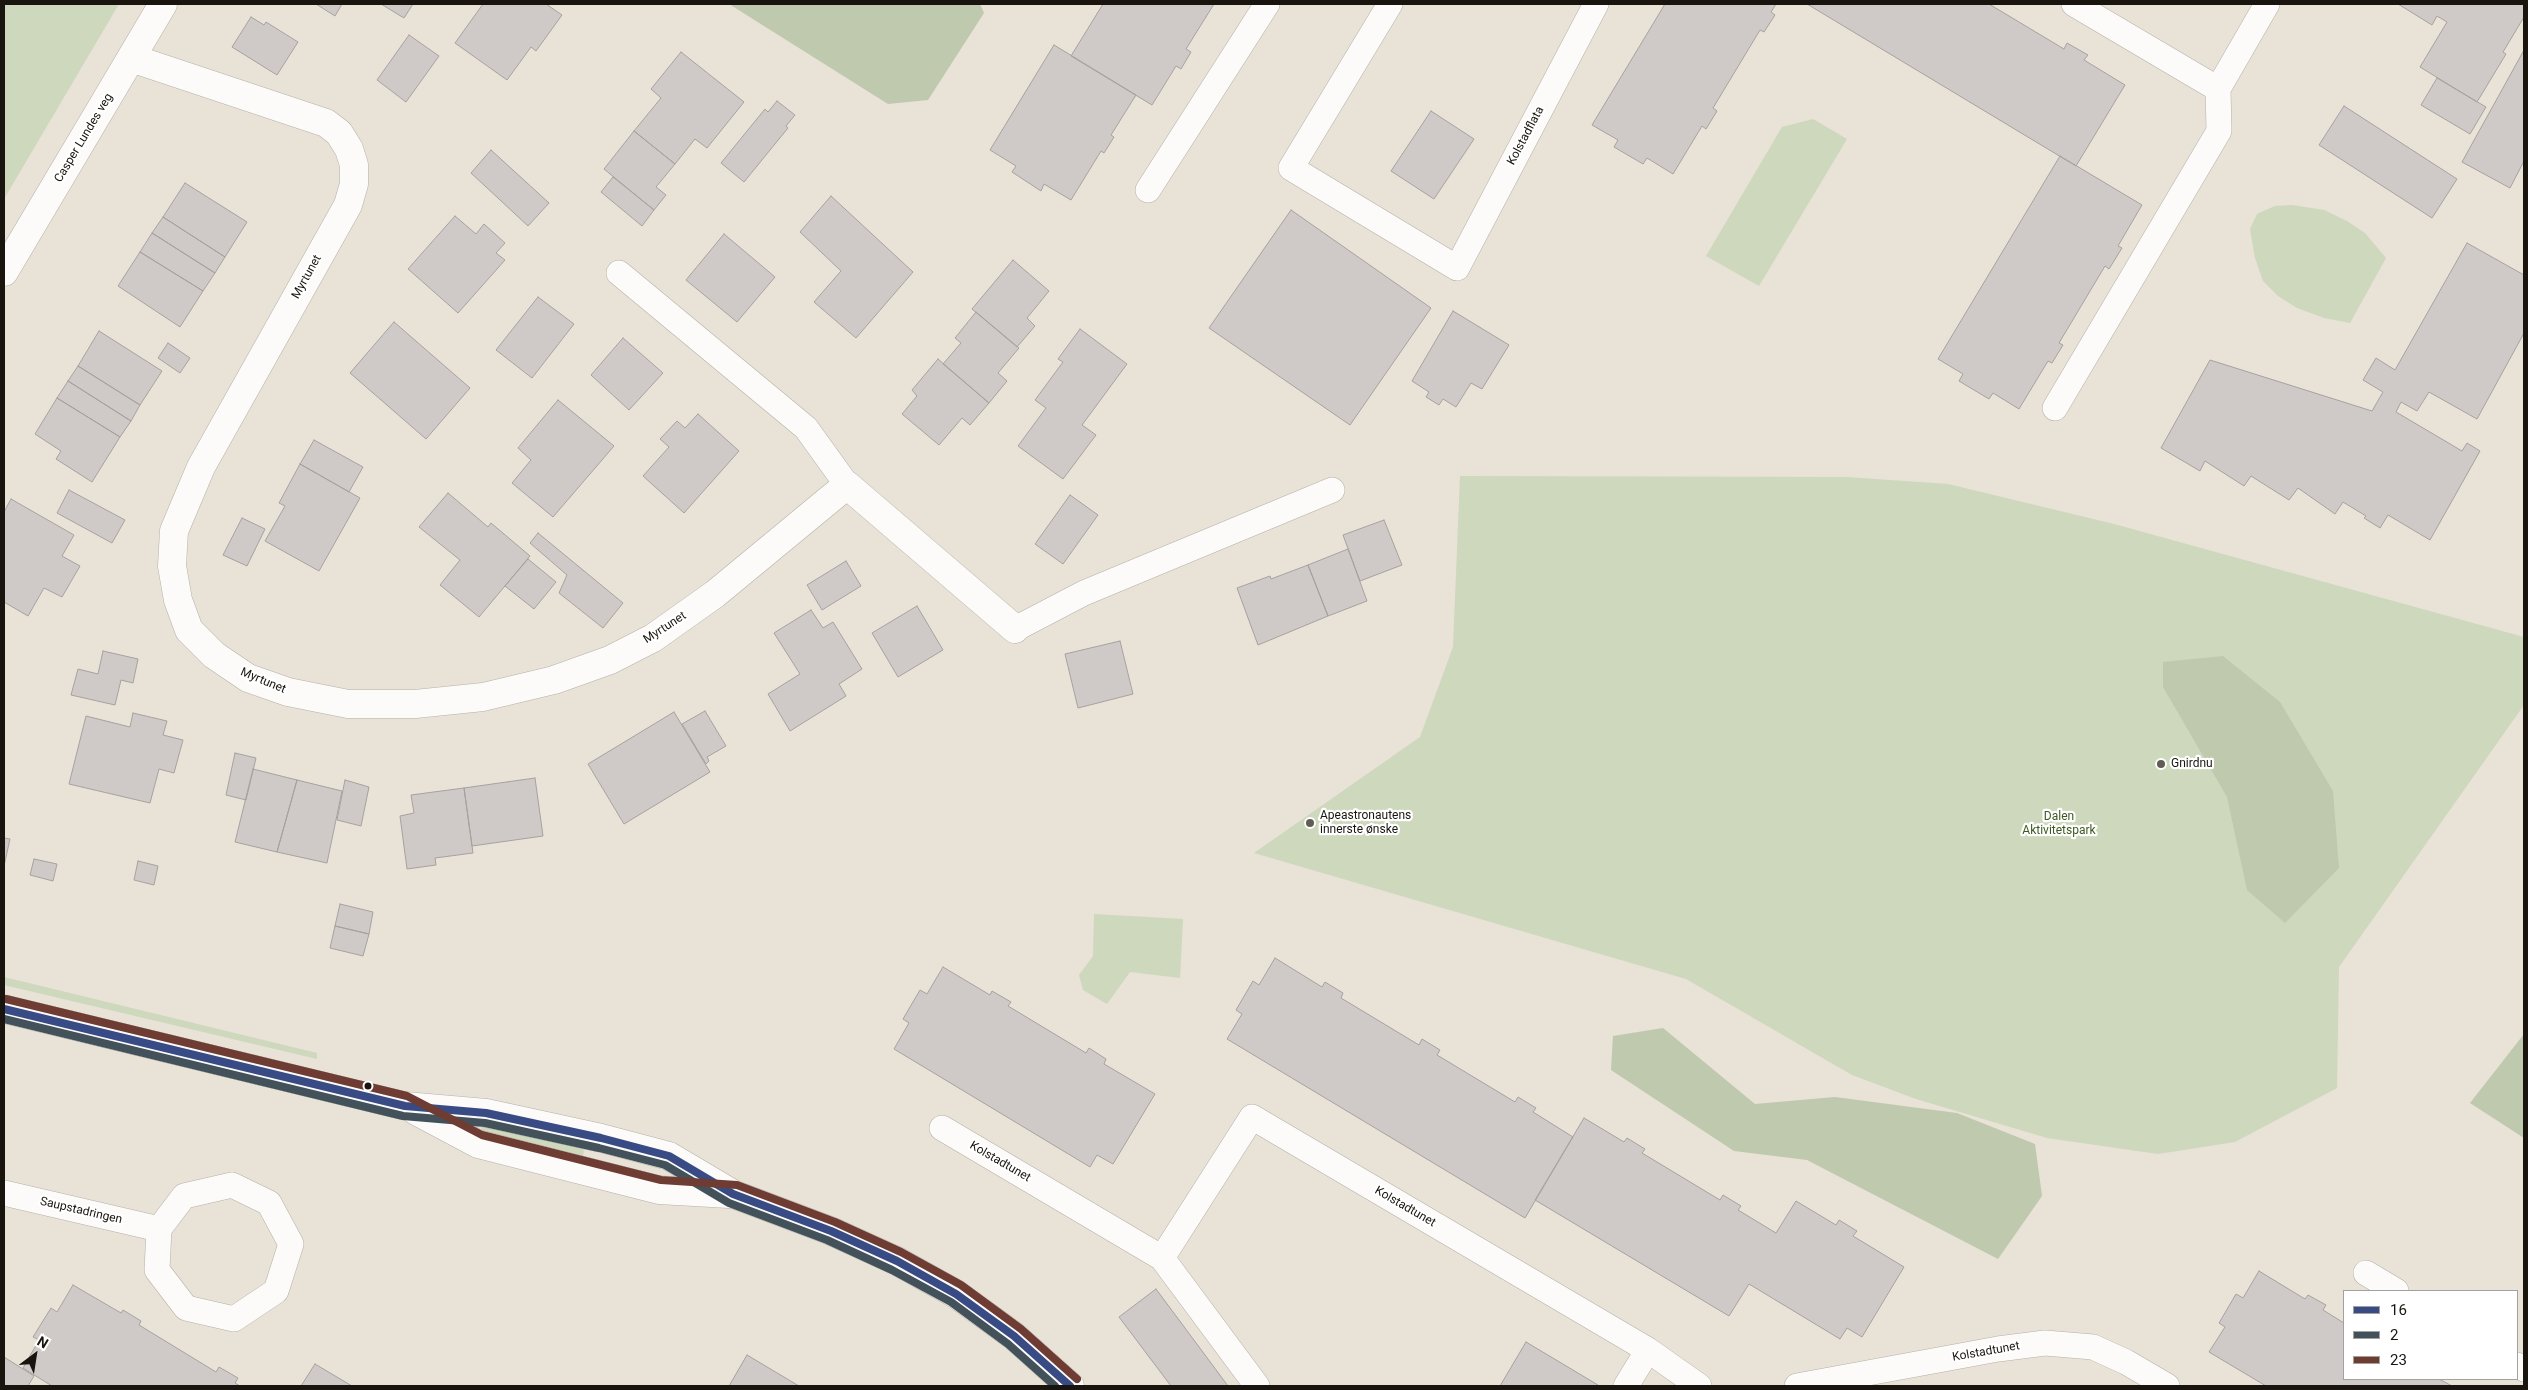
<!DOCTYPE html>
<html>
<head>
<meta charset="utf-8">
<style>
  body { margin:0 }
  #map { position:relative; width:2528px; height:1390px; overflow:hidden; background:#e8e2d7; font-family:Roboto,sans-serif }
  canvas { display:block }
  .frame { position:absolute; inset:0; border:5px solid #19150e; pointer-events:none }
  .legend { position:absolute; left:2343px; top:1290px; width:175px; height:90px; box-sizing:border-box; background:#fff; border:1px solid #a3a19f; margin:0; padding:6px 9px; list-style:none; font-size:15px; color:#19150e }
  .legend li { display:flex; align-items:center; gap:10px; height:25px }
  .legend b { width:25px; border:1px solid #a3a19f }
  .north { position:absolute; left:10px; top:1330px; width:50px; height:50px; -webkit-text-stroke:4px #fff; paint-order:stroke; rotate:31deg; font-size:14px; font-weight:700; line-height:20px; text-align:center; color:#19150e }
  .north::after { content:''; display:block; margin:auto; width:18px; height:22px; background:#19150e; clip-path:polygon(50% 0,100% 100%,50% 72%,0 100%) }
</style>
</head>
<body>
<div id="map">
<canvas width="2528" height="1390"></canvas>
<div class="frame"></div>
<ul class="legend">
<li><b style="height:6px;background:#394b85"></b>16</li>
<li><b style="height:6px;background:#43525a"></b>2</li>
<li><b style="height:6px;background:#6e3c32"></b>23</li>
</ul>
<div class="north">N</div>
</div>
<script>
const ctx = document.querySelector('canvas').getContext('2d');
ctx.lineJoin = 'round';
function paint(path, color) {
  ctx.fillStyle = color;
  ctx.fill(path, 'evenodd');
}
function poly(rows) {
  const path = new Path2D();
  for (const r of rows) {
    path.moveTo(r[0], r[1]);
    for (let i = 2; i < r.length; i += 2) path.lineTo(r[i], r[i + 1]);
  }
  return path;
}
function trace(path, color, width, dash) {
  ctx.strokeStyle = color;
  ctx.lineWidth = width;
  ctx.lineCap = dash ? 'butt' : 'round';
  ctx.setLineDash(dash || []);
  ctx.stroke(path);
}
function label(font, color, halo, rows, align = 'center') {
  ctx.font = font + ' Roboto,sans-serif';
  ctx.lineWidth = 4.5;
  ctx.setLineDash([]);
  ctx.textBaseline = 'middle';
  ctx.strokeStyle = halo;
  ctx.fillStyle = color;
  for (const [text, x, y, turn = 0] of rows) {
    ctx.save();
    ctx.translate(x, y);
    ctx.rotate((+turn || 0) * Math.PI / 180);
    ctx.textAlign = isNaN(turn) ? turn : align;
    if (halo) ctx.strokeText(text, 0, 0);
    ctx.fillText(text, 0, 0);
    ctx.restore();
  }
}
const green = poly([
  [4,4,119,4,4,199],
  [1813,119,1847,139,1759,286,1706,256,1782,127],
  [2292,205,2324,210,2347,221,2365,233,2386,258,2350,323,2324,318,2297,308,2278,296,2263,281,2255,258,2250,229,2257,214,2275,206],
  [1460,476,1846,477,1948,484,2114,524,2524,637,2524,705,2339,967,2337,1088,2235,1142,2158,1154,2047,1138,1916,1099,1852,1075,1686,979,1254,853,1420,737,1453,647],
  [1094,914,1183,919,1180,978,1130,972,1107,1004,1083,990,1079,975,1093,956],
  [4,977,317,1053,317,1059,4,985],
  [483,1127,582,1147,584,1150,583,1156,579,1159,484,1133,481,1129]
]);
const forest = poly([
  [729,4,980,4,984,13,928,100,888,104],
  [2223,656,2280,702,2333,791,2339,868,2285,923,2247,890,2227,797,2163,687,2163,662],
  [1663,1028,1755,1104,1835,1097,1957,1113,2035,1144,2042,1196,1998,1259,1807,1160,1734,1151,1611,1070,1613,1036],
  [2524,1034,2524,1138,2470,1103]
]);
const building = poly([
  [316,4,342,4,335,16,316,4],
  [381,4,413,4,404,18,381,4],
  [483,4,546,4,562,15,536,51,531,47,507,80,455,43,483,4],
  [1103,4,1214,4,1186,49,1191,52,1181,69,1176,66,1152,105,1071,56,1103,4],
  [1665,4,1776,4,1771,12,1775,15,1764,32,1760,30,1713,108,1717,111,1706,129,1702,126,1673,174,1647,158,1643,164,1614,147,1618,140,1592,125,1665,4],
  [1807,4,1989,4,2064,49,2067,43,2088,55,2084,60,2125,85,2076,166,1807,4],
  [2398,4,2524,4,2524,17,2503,52,2506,54,2477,102,2420,67,2447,22,2437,16,2432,25,2398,4],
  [251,17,264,25,266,22,298,42,277,75,232,47,251,17],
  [409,35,439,56,406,102,377,80,409,35],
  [1054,45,1136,95,1111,135,1114,137,1104,153,1101,151,1071,200,1044,184,1041,191,1012,172,1016,166,990,150,1054,45],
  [2524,50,2524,161,2510,188,2462,162,2524,50],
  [681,52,744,102,707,148,695,139,675,164,634,131,661,98,651,89,681,52],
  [2437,78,2486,107,2470,134,2421,105,2437,78],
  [777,101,795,115,786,126,788,128,744,182,721,163,765,109,768,112,777,101],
  [2344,106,2457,179,2432,218,2319,145,2344,106],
  [1431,111,1474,139,1434,199,1391,171,1431,111],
  [634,131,675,164,656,187,666,195,654,210,604,169,634,131],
  [491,150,549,203,528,226,471,173,491,150],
  [2060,156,2142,205,2118,246,2122,248,2109,269,2105,266,2059,343,2063,345,2052,363,2048,361,2019,409,1993,393,1989,399,1959,381,1963,374,1938,359,2060,156],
  [613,177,654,210,642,226,601,192,613,177],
  [185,183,247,222,225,257,163,217,185,183],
  [831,196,913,272,856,338,814,302,841,271,800,232,831,196],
  [1291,210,1431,308,1350,425,1209,328,1291,210],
  [455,216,476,234,484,224,505,243,496,253,505,260,458,313,408,269,455,216],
  [163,217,225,257,215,273,152,233,163,217],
  [152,233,215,273,203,291,140,252,152,233],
  [724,234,775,277,737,322,686,280,724,234],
  [2467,243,2524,275,2524,333,2477,419,2429,392,2417,411,2401,402,2396,412,2462,451,2467,443,2480,451,2430,540,2388,515,2380,528,2364,518,2366,516,2343,502,2335,514,2298,488,2289,500,2251,476,2244,486,2205,461,2200,471,2161,448,2210,360,2372,411,2383,392,2363,380,2376,358,2395,370,2467,243],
  [140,252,203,291,180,327,118,286,140,252],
  [1013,260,1049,291,1027,318,1035,326,1017,347,972,309,1013,260],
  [538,297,574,324,532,378,496,350,538,297],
  [1453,311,1509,345,1482,389,1471,383,1456,407,1443,399,1439,405,1426,397,1429,392,1412,381,1453,311],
  [976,312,1019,348,998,373,1007,381,989,403,943,364,961,343,955,338,976,312],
  [394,322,470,388,426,439,350,373,394,322],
  [1080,329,1127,364,1082,425,1096,435,1063,479,1018,446,1046,408,1035,400,1063,362,1058,359,1080,329],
  [99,331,162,371,140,405,78,366,99,331],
  [623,338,663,373,629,410,591,375,623,338],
  [168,343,190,358,180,373,158,358,168,343],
  [938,359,989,403,970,425,962,418,939,445,902,414,917,396,912,390,938,359],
  [78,366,140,405,131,421,68,381,78,366],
  [68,381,131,421,120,437,57,398,68,381],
  [57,398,120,437,92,482,56,459,61,451,35,434,57,398],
  [558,400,614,446,553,517,512,483,531,460,518,448,558,400],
  [698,414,739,451,684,513,643,476,669,447,660,439,677,421,685,428,698,414],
  [314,440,363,467,349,492,300,464,314,440],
  [300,464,360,498,319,571,265,541,285,506,279,503,300,464],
  [69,490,125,520,112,543,57,513,69,490],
  [448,493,488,527,491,523,530,556,479,617,440,585,460,560,419,527,448,493],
  [1070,495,1098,515,1063,564,1035,544,1070,495],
  [11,499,74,535,62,556,80,566,62,597,44,588,28,616,4,602,4,512,11,499],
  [242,518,265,529,247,566,223,555,242,518],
  [1384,520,1402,565,1360,581,1343,535,1384,520],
  [538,533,623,603,603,628,559,593,567,575,530,543,538,533],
  [1348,549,1367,601,1328,616,1308,565,1348,549],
  [528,559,556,582,534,609,505,586,528,559],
  [846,561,861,586,822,610,807,585,846,561],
  [1308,565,1328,616,1258,645,1237,588,1270,576,1271,579,1308,565],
  [917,606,943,650,898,677,872,633,917,606],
  [811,610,823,628,833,622,862,669,839,684,846,696,790,731,768,694,800,674,774,633,811,610],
  [1120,641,1133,694,1078,708,1065,654,1120,641],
  [103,651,138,659,133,683,121,680,115,705,71,695,78,669,98,674,103,651],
  [705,711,726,746,707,757,709,761,706,764,682,724,705,711],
  [674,712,710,772,624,824,588,764,674,712],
  [133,713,167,721,163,735,183,740,174,773,159,769,150,803,69,784,86,716,130,727,133,713],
  [235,753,256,758,246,800,226,795,235,753],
  [253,769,297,780,277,852,235,842,253,769],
  [535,778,543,836,472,846,464,788,535,778],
  [297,780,342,791,327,863,277,852,297,780],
  [345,780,369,787,361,826,337,820,345,780],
  [464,788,473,853,435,858,436,865,407,869,400,816,414,813,411,795,464,788],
  [4,838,10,839,4,866,4,838],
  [34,859,57,864,53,881,30,875,34,859],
  [138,861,158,866,154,885,134,880,138,861],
  [340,904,373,912,369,934,335,926,340,904],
  [335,926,369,934,363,956,330,948,335,926],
  [1275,958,1322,987,1325,982,1343,993,1341,998,1419,1045,1422,1039,1440,1050,1437,1055,1515,1102,1518,1097,1536,1108,1533,1112,1573,1137,1525,1218,1227,1039,1242,1014,1236,1010,1253,981,1259,985,1275,958],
  [943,967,990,995,992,991,1011,1002,1008,1006,1086,1053,1089,1048,1106,1059,1104,1064,1155,1094,1113,1164,1097,1155,1090,1167,894,1049,909,1023,903,1019,920,990,927,994,943,967],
  [1584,1118,1624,1142,1627,1138,1645,1149,1642,1153,1720,1200,1723,1195,1741,1206,1738,1210,1776,1233,1796,1201,1836,1225,1839,1220,1857,1231,1853,1236,1904,1267,1862,1337,1847,1328,1840,1339,1749,1284,1729,1316,1535,1200,1584,1118],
  [2259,1271,2305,1299,2308,1295,2326,1305,2323,1310,2344,1323,2344,1379,2439,1379,2452,1386,2266,1386,2209,1352,2225,1327,2219,1323,2236,1294,2243,1298,2259,1271],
  [73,1285,121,1313,123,1310,141,1321,139,1325,216,1372,219,1367,238,1378,235,1383,240,1386,52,1386,23,1368,39,1340,33,1337,51,1308,57,1312,73,1285],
  [1156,1289,1228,1386,1171,1386,1119,1317,1156,1289],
  [1526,1342,1598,1385,1598,1386,1500,1386,1526,1342],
  [747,1355,799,1386,729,1386,747,1355],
  [4,1357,34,1376,28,1386,4,1386,4,1357],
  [315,1364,352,1386,301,1386,315,1364]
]);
const service = poly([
  [1390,4,1291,168,1457,268,1596,4],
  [2074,4,2218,89,2267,4],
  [1148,190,1267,4],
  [619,273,806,428,847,485],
  [2055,408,2219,131,2218,89],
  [1015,629,1084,593,1332,490],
  [942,1128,1162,1258],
  [232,1185,269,1203,291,1244,276,1291,234,1319,186,1308,157,1270,159,1229,184,1196,232,1185],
  [4,1193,159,1229],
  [2366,1273,2396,1291],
  [2517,1365,2524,1369],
  [1257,1386,1162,1258,1252,1117,1648,1350,1699,1386],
  [1626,1386,1648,1350],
  [1797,1386,1998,1349,2045,1343,2093,1347,2126,1362,2167,1386]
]);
const minor = poly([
  [131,58,326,123,339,133,349,149,354,165,354,184,348,205,201,467,174,531,172,566,178,600,189,630,214,655,248,678,288,692,348,704,415,704,483,697,554,680,610,660,653,638,715,594,847,485,1015,629],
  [4,272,163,4]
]);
const tertiary = poly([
  [4,1009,405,1106,486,1113,601,1138,669,1156,733,1194,831,1231,897,1261,956,1294,1014,1336,1070,1386],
  [416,1111,478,1144,659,1190,729,1194]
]);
const bus1 = poly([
  [4,1009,405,1106,486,1113,601,1138,669,1156,733,1194,831,1231,897,1261,956,1294,1014,1336,1070,1386]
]);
const bus2 = poly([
  [4,1019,403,1116,485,1123,599,1148,665,1165,729,1203,827,1240,892,1270,951,1302,1008,1344,1055,1386]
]);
const bus3 = poly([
  [6,999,407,1096,482,1135,661,1180,737,1185,835,1222,901,1252,961,1285,1021,1329,1077,1379]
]);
const markers = [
  [2161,764,5,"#615d54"],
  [1310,823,5,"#615d54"],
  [368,1086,4.5,"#19150e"]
];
const streetNames = [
  ["Kolstadflata",1526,136,-62],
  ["Casper Lundes veg",84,138,-59],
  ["Myrtunet",307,277,-61],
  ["Myrtunet",665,628,-33],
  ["Myrtunet",263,681,23],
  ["Kolstadtunet",1000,1162,30],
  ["Kolstadtunet",1405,1207,30],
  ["Saupstadringen",81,1211,13],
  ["Kolstadtunet",1986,1352,-10]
];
const poiNames = [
  ["Gnirdnu",2171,764],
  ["Apeastronautens",1320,816],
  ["innerste ønske",1320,830]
];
const parkNames = [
  ["Dalen",2059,817],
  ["Aktivitetspark",2059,831]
];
paint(green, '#ced8bd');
paint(forest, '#bfc9ae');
paint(building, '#cfcac8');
trace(building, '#a6a19f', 1);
trace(service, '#b5b0a8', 26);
trace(minor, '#b5b0a8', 29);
trace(tertiary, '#b5b0a8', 29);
trace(service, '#fcfbf9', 25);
trace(minor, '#fcfbf9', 28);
trace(tertiary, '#fcfbf9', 28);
trace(bus1, '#394b85', 8);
trace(bus2, '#43525a', 8);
trace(bus3, '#6e3c32', 8);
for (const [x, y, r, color] of markers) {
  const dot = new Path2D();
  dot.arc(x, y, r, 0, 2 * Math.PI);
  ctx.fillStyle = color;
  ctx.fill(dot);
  trace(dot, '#fff', 2);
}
label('12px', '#19150e', '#fff', streetNames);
label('12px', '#19150e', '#fff', poiNames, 'left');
label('12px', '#3c5920', '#fff', parkNames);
</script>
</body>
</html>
